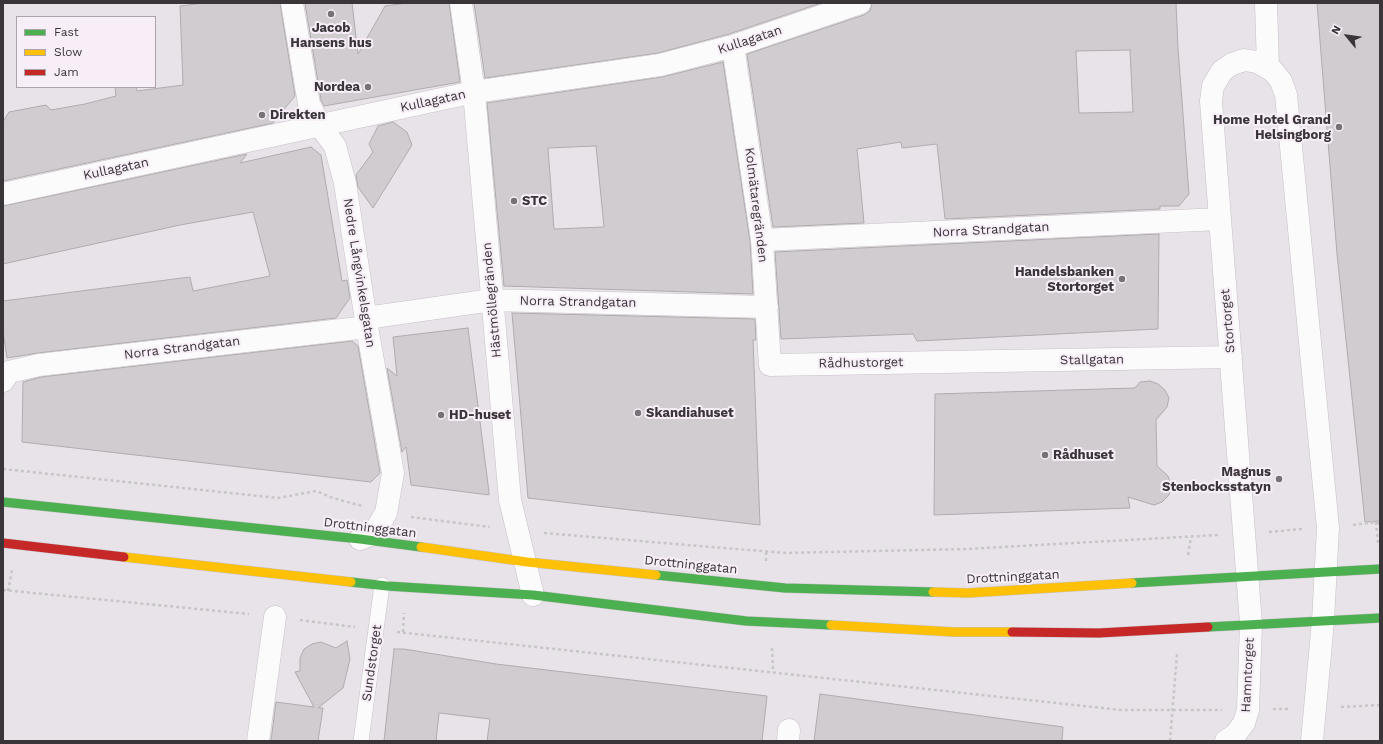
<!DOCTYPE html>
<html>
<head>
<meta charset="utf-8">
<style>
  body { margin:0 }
  #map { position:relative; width:1383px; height:744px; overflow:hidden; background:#e8e3e8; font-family:"Work Sans",sans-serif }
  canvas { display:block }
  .frame { position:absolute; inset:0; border:4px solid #393538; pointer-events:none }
  .legend { position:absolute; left:16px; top:16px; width:140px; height:72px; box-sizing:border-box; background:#f7eef7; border:1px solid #aba4ab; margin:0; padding:5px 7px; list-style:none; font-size:12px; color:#393538 }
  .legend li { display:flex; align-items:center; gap:8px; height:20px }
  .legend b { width:20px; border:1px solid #aba4ab }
  .north { position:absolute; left:1327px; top:16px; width:40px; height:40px; -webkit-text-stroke:3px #f7eef7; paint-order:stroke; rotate:299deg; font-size:11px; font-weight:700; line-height:16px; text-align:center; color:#393538 }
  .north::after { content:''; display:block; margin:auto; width:14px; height:18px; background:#393538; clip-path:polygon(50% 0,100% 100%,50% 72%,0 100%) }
</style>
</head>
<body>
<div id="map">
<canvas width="1383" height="744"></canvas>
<div class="frame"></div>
<ul class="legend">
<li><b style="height:5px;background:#4caf50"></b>Fast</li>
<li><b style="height:5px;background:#ffc107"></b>Slow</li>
<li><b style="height:5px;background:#c62828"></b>Jam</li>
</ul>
<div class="north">N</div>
</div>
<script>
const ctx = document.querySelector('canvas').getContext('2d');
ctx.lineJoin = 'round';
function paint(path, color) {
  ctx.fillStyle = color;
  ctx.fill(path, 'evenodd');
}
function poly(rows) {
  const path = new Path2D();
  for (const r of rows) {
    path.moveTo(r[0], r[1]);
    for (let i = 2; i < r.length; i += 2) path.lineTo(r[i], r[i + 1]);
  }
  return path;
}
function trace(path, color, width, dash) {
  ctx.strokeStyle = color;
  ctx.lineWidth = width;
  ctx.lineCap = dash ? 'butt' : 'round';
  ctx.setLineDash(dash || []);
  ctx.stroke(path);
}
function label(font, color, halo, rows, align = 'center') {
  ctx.font = font + ' "Work Sans",sans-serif';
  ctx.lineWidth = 4;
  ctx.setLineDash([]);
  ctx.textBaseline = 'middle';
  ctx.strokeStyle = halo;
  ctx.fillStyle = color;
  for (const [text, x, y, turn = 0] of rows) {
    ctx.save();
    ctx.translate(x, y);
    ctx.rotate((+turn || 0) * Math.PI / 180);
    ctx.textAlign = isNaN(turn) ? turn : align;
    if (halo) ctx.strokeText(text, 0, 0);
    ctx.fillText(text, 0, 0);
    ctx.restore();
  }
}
const building = poly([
  [204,3,280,3,295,96,281,113,268,115,275,120,273,123,3,181,3,122,9,112,46,105,51,110,85,104,116,96,115,87,136,87,137,91,183,85,180,6,204,3],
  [305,3,352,3,358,54,385,6,407,3,449,3,460,82,324,106,321,100,305,3],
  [474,3,821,3,729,34,658,53,485,78,474,3],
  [872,3,1176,3,1178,48,1189,194,1179,206,1160,206,1160,209,945,219,937,144,902,148,901,142,857,149,864,223,773,227,747,54,864,15,870,11,872,3],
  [1130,50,1133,112,1079,113,1076,51,1130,50],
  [1317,3,1380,3,1380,521,1365,522,1337,254,1317,3],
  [723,62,750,241,753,294,504,286,487,103,662,77,723,62],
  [596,146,604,227,554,229,548,148,596,146],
  [393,122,407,132,412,145,373,208,358,187,356,175,373,152,369,144,378,126,393,122],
  [311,147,321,155,342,281,347,280,350,298,336,318,38,353,7,358,3,331,3,301,190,277,193,291,270,276,253,212,180,225,3,264,3,206,247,154,240,163,311,147],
  [1159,234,1158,329,917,341,913,334,781,339,775,252,1159,234],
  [512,313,755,319,756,340,753,340,760,525,528,498,512,313],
  [468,328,489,492,489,495,411,485,406,447,402,452,387,368,397,376,393,337,468,328],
  [352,341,358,346,380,473,371,482,22,442,23,382,41,377,352,341],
  [1150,381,1158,384,1165,390,1169,398,1167,407,1156,420,1157,466,1168,476,1171,485,1169,495,1162,502,1154,505,1128,497,1130,508,934,515,935,394,1135,388,1140,382,1150,381],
  [347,641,350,659,343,688,318,708,323,708,318,741,271,741,276,702,314,707,295,672,300,671,300,658,304,649,312,644,321,642,336,648,347,641],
  [394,649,404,649,496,664,767,696,762,741,487,741,490,719,439,713,436,741,384,741,394,649],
  [820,694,1063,727,1062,741,814,741,820,694]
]);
const path = poly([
  [3,469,278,498,316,491,333,498,362,506],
  [411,517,490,527],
  [1376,522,1378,543],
  [1353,525,1376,522,1380,524],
  [1269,532,1302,529],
  [544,533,785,553,966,549,1218,535],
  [766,552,766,561],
  [1188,555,1191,537],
  [3,590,249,614],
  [8,591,12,570],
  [300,620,355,627],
  [397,632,1121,710,1222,710],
  [403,632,404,613],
  [772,648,773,671],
  [1341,707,1380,705],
  [1273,709,1290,709],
  [1170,741,1177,654]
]);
const lane = poly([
  [361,741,382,585]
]);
const street = poly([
  [292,3,309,104,320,126,335,146,345,183,367,327,393,473,386,513,377,528,370,535,360,539],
  [461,3,474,92,510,500,533,595],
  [1266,3,1268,67],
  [733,46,762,240,770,365,1231,357],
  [3,194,474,92,660,65,733,46,860,3],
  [762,240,1220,219],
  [366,318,492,300,767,307],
  [3,381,9,372,39,365,367,327],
  [258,741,275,617],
  [788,741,789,730],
  [1226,741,1235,735,1244,723,1248,710,1251,624,1211,101,1213,86,1222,71,1232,64,1244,60,1257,62,1273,71,1281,81,1286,95,1328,528,1323,621,1312,741]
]);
const fast = poly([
  [3,502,360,539,421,547],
  [656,575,785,588,933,592],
  [351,582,387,586,533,595,746,621,831,625],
  [1132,583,1380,569],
  [1208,627,1380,618]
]);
const slow = poly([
  [421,547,527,562,656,575],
  [124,557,351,582],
  [933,592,968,593,1132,583],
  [831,625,954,632,1012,632]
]);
const jam = poly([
  [3,543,124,557],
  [1012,632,1099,633,1208,627]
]);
const markers = [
  [331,14,4,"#767276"],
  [368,87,4,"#767276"],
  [262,115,4,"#767276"],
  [1339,127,4,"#767276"],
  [514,201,4,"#767276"],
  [1122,279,4,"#767276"],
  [638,413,4,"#767276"],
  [441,415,4,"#767276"],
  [1045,455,4,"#767276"],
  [1279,479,4,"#767276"]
];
const poiNames = [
  ["Jacob",331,28,"center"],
  ["Hansens hus",331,43,"center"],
  ["Nordea",360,87,"right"],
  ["Direkten",270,115],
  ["Home Hotel Grand",1331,120,"right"],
  ["Helsingborg",1331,135,"right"],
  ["STC",522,201],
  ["Handelsbanken",1114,272,"right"],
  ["Stortorget",1114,287,"right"],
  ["Skandiahuset",646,413],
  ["HD-huset",449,415],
  ["Rådhuset",1053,455],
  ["Magnus",1271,472,"right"],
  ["Stenbocksstatyn",1271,487,"right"]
];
const streetNames = [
  ["Kullagatan",750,40,-18],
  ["Kullagatan",433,101,-12],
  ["Kullagatan",116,169,-12],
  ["Kolmätaregränden",756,205,83],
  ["Norra Strandgatan",991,230,-3],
  ["Nedre Långvinkelsgatan",359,273,81],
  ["Hästmöllegränden",492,300,-95],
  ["Norra Strandgatan",578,302,1],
  ["Stortorget",1228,321,-95],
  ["Norra Strandgatan",182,348,-7],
  ["Stallgatan",1092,360,-1],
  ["Rådhustorget",861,363,-1],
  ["Drottninggatan",370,528,7],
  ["Drottninggatan",691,565,6],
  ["Drottninggatan",1013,577,-3],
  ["Sundstorget",372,663,-82],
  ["Hamntorget",1248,675,-87]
];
paint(building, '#d0ccd0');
trace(building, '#afabaf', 1);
trace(lane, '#c5c1c5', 16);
trace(street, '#c5c1c5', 23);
trace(fast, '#c5c1c5', 10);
trace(slow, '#c5c1c5', 10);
trace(jam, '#c5c1c5', 10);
trace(path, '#c7c6c7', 2.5, [3, 3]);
trace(lane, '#fcfbfc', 15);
trace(street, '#fcfbfc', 22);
trace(fast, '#4caf50', 9);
trace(slow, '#ffc107', 9);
trace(jam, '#c62828', 9);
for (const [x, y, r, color] of markers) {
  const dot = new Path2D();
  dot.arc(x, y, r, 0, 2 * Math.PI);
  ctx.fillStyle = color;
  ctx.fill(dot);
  trace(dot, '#f7eef7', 1.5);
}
label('bold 13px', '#393538', '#f7eef7', poiNames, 'left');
label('13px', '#393538', '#f7eef7', streetNames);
</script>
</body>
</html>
